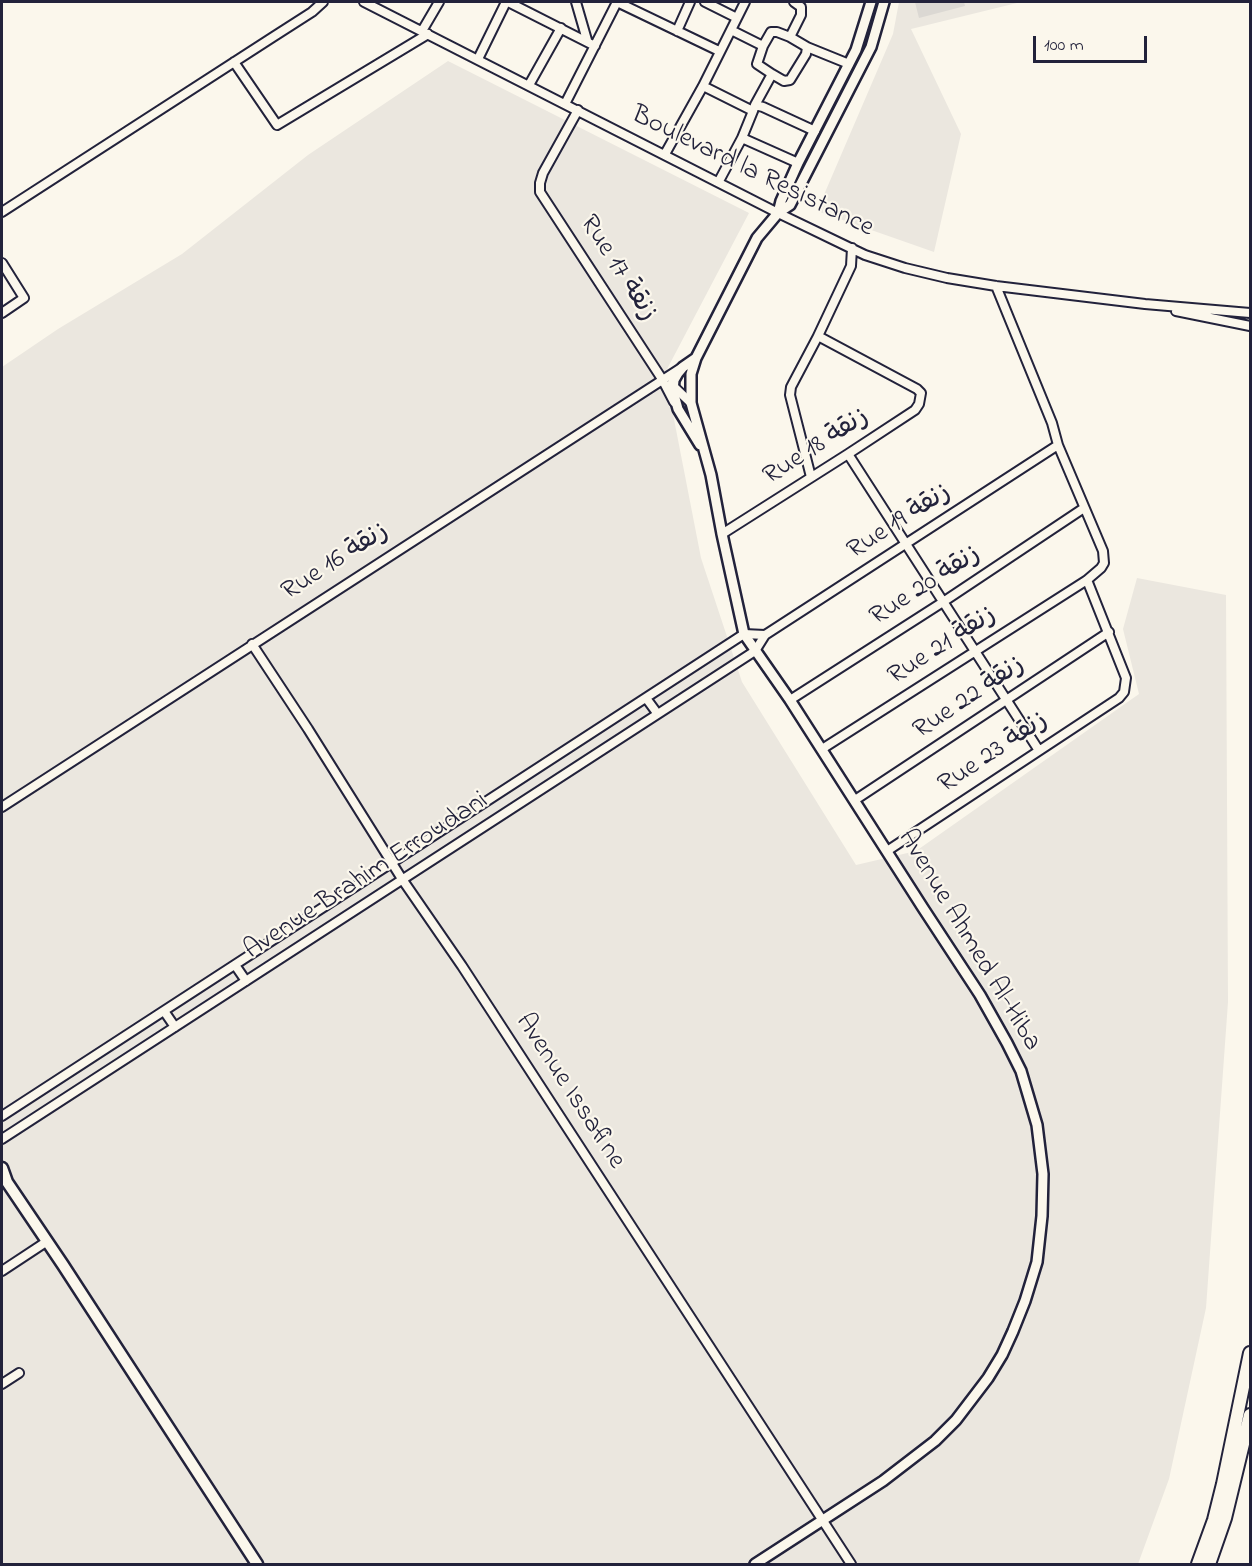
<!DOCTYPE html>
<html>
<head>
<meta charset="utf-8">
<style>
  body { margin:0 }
  #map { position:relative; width:1252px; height:1566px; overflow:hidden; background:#fbf7ec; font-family:"Indie Flower",sans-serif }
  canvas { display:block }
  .frame { position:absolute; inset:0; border:3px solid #22223b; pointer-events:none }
  .scale { position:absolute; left:1033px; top:36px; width:114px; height:27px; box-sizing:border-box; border:3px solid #22223b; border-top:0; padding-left:8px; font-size:18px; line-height:21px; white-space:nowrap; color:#22223b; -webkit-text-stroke:4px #fbf7ec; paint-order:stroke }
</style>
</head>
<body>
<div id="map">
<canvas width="1252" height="1566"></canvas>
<div class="frame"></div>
<div class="scale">100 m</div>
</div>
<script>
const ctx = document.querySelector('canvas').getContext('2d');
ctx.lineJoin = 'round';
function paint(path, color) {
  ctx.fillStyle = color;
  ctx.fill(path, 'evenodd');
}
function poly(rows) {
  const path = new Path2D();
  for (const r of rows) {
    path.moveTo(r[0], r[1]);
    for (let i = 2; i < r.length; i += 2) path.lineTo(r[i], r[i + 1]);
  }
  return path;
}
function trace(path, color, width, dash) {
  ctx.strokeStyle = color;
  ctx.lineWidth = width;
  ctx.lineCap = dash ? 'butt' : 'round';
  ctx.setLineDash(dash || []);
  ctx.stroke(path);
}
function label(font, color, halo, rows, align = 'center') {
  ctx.font = font + ' "Indie Flower","Playpen Sans Arabic",sans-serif';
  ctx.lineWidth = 4.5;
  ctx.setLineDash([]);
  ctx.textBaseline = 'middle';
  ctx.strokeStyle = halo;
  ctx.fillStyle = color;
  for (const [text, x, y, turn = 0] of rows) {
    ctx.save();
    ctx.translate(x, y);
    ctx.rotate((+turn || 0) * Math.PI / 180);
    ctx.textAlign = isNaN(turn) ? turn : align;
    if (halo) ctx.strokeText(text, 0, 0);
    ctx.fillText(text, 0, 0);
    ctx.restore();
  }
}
const built = poly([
  [899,2,1017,3,911,29,961,134,934,252,817,211,893,34],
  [448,61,749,213,665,373,701,558,742,682,856,865,916,851,1139,694,1123,629,1137,578,1226,595,1228,1002,1206,1308,1169,1479,1138,1564,2,1564,2,367,58,329,182,254,308,155]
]);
const green = poly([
  [915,2,964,2,965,6,919,18]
]);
const minor = poly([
  [364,2,778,213,865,255,905,268,947,278,996,286,1145,304,1250,313],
  [508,2,595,46],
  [576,2,587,40],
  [617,2,719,51],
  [705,2,737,18],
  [731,30,763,46],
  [422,31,439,2],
  [677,31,690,2],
  [807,47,849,64],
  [478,59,506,2],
  [234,62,277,125,428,34],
  [772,74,784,81,790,80,806,54,807,47,790,37,801,15,801,7,794,2],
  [529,85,561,28],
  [703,86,753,111,755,105,763,107,815,131],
  [565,104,617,2],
  [755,105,772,74,757,64,763,46,771,32,777,32,790,37],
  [578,110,543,173,540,183,540,192,662,379,674,402],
  [753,111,742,138,798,163],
  [665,154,703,86,745,2],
  [719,181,742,138],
  [2,212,273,37,312,12,323,2],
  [2,263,24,298,2,313],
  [1176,311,1250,326],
  [671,384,691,403],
  [848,454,1038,749],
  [811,477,790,395,791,387,818,336,851,266,852,248],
  [722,534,848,454,915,410,919,404,921,393,917,389,818,336],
  [252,644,308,729,402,879,462,966,851,1564],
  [646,698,657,713],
  [790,700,943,602,1084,508],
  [822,749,1087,580,1101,568,1104,563,1103,551,1058,445,1052,423,996,286],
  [855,800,1109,632],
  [2,807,681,368],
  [887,851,1119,698,1124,692,1126,678,1087,580],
  [235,965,246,981],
  [164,1011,175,1027],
  [2,1116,744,634,765,635],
  [2,1139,755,651,765,635,1058,445],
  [2,1271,46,1242],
  [2,1384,19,1373]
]);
const tertiary = poly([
  [778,213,781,201,798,163,856,50,871,2],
  [696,358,683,367,678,373,674,380,673,391,678,409,700,445],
  [755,1564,883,1481,935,1441,956,1420,988,1378,1002,1355,1013,1331,1025,1301,1037,1262,1042,1216,1043,1174,1037,1125,1021,1071,1007,1043,980,995,923,908,790,700,744,634,722,534,711,475,691,403,691,374,696,358,757,238,778,213,790,205,871,47,884,2]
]);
const secondary = poly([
  [2,1168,7,1182,63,1265,257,1564]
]);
const trunk = poly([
  [1198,1564,1214,1520,1223,1484,1250,1353],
  [1209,1564,1225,1518,1250,1415]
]);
const streetNames = [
  ["Boulevard la Resistance",752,173,26],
  ["Rue 17 زنقة",617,269,57],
  ["Rue 18 زنقة",817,448,-33],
  ["Rue 19 زنقة",900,523,-33],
  ["Rue 16 زنقة",336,563,-33],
  ["Rue 20 زنقة",926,587,-33],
  ["Rue 21 زنقة",943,647,-33],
  ["Rue 22 زنقة",970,699,-34],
  ["Rue 23 زنقة",994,754,-34],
  ["Avenue Brahim Erroudani",367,877,-33],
  ["Avenue Ahmed Al-Hiba",968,941,59],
  ["Avenue Issafine",569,1092,57]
];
paint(built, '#ebe7df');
paint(green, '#dbd8d3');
trace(minor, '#22223b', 12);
trace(tertiary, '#22223b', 14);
trace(secondary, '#22223b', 15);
trace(trunk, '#22223b', 16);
trace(minor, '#fbf7ec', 8);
trace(tertiary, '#fbf7ec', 9);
trace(secondary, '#fbf7ec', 10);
trace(trunk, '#fbf7ec', 12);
label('27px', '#22223b', '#fbf7ec', streetNames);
</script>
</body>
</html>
